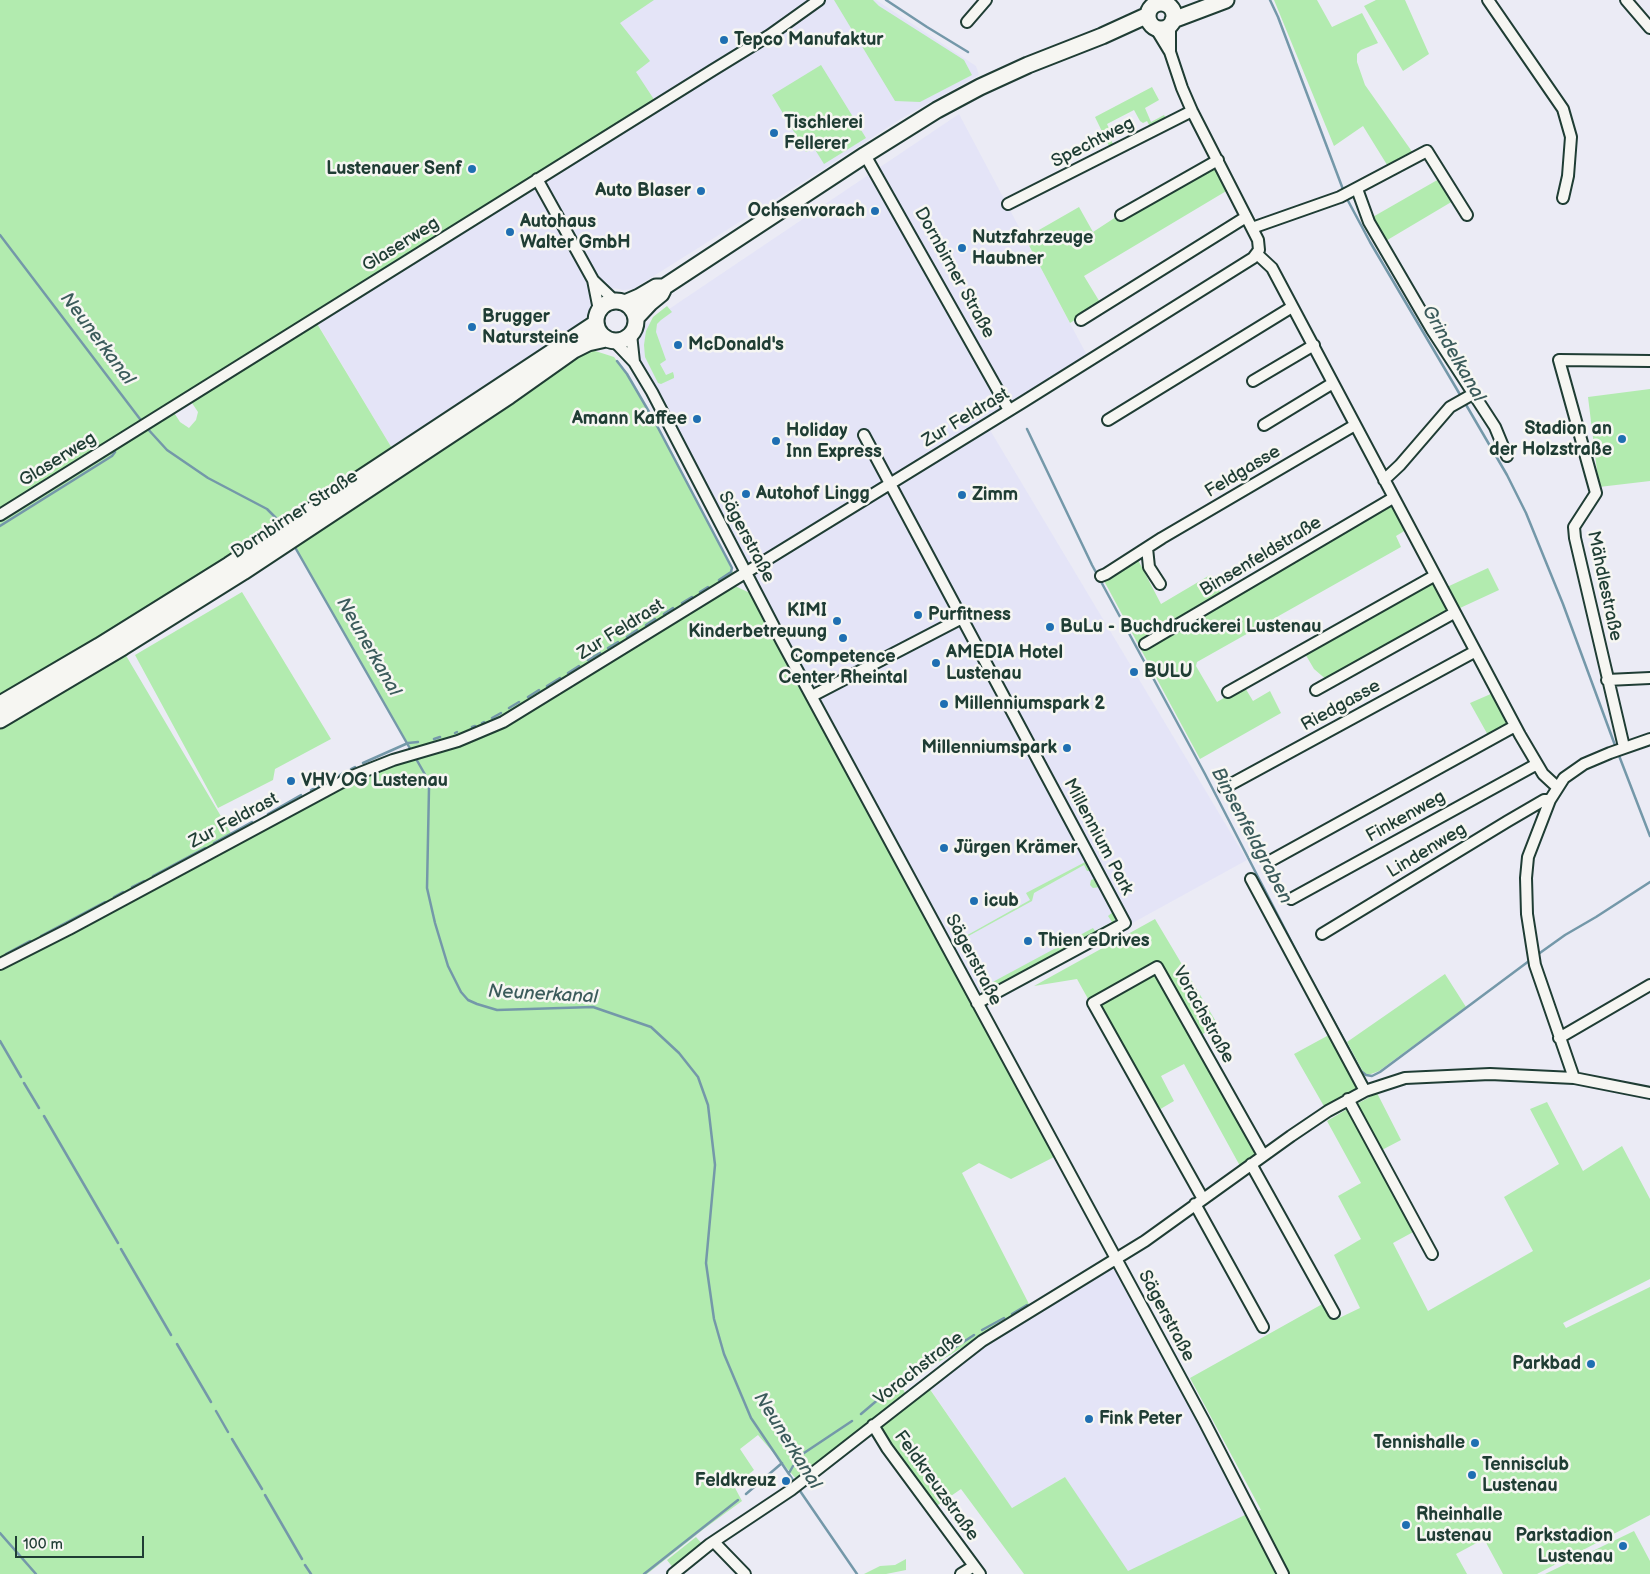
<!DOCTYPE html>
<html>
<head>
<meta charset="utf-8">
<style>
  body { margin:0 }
  #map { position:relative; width:1650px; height:1574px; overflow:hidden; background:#ebebf5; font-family:"Balsamiq Sans",sans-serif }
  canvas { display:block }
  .scale { position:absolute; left:15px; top:1536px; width:129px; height:22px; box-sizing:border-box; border:2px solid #1f3d34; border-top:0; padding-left:6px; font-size:15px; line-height:18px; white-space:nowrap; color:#1f3d34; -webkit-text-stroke:4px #f6f6f2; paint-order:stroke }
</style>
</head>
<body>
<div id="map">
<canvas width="1650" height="1574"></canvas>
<div class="scale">100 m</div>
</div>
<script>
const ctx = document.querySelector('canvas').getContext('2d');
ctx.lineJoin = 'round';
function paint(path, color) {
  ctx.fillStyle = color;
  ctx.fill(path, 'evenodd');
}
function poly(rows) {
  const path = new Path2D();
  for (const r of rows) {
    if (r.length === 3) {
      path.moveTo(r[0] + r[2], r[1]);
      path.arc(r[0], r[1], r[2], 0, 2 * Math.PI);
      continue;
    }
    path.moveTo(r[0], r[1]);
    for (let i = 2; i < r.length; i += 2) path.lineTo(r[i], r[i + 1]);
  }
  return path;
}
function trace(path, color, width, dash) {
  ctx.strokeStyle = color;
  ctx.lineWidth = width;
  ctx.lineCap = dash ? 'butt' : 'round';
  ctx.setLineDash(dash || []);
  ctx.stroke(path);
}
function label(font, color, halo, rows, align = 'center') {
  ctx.font = font + ' "Balsamiq Sans",sans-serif';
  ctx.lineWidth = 5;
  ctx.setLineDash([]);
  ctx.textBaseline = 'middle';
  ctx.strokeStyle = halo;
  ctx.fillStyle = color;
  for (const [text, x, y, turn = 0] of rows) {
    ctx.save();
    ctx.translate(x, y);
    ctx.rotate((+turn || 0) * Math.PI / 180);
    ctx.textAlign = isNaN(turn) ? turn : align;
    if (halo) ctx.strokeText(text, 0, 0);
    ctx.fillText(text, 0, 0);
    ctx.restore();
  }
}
const built = poly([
  [447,0,876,0,976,66,979,75,902,118,822,170,633,289,623,290,614,288,593,300,591,303,591,308,580,328,553,342,393,450,313,316],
  [959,114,1090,361,987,425,1247,860,1067,959,988,1007,978,1008,623,340],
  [1116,1259,1251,1512,1127,1572,1065,1477,1012,1508,926,1383]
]);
const green = poly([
  [0,0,654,0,620,23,650,61,636,72,655,101,173,411,180,422,189,428,196,420,198,412,190,400,316,322,393,450,118,642,232,835,372,771,530,709,735,586,750,593,1056,1156,1011,1179,979,1163,962,1173,1030,1306,901,1385,905,1393,874,1421,798,1481,758,1435,740,1449,754,1470,734,1486,742,1501,705,1528,647,1574,0,1574],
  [834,0,873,0,879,6,964,60,972,75,920,102,895,101],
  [1274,0,1317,0,1332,27,1362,13,1378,43,1361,50,1357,54,1357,62,1365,85,1413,153,1389,168,1363,126,1334,146],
  [1376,0,1405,0,1429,54,1403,71,1364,6],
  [821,65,866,138,824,164,814,148,806,152,772,95],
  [1152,87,1159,100,1145,108,1151,122,1164,115,1167,120,1151,129,1147,121,1143,123,1140,121,1134,110,1107,124,1112,135,1109,136,1114,146,1110,148,1095,117],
  [1212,167,1216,167,1228,190,1084,276,1101,304,1070,323,1025,238,1079,207,1093,232,1116,217,1118,220],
  [1439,179,1453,201,1384,242,1371,218],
  [667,306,672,312,661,320,657,324,656,332,666,360,660,364,666,375,673,372,674,376,674,378,661,384,658,383,645,357,644,345,646,331,653,317],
  [589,349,614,357,627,374,673,454,734,574,514,712,468,735,412,751,294,545,530,385],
  [1650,389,1650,481,1599,487,1588,397],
  [1389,505,1393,505,1406,530,1396,536,1401,547,1197,662,1196,666,1217,702,1244,686,1253,701,1270,691,1281,713,1200,759,1103,579,1137,558,1161,604,1210,575,1225,600],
  [1488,568,1499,590,1460,608,1458,608,1447,587],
  [1428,582,1434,582,1448,610,1445,614,1328,681,1314,669,1304,652],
  [242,592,331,739,275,769,273,780,218,808,135,655],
  [1493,693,1509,724,1489,737,1470,703],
  [1089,860,1093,870,1091,871,1087,871,1084,865,1034,893,1032,901,963,939,962,943,958,947,955,942,1030,900,1026,893],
  [1096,878,1117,913,1114,922,989,991,982,992,979,987,985,984,989,984,1093,928,1095,931,1112,922,1108,916,1113,912,1100,887,1093,888,1090,885,1091,880],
  [1155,919,1218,1025,1196,1038,1257,1154,1240,1166,1184,1064,1161,1076,1174,1101,1152,1114,1077,979,1034,986],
  [1445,974,1466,1007,1379,1071,1371,1074,1366,1074,1362,1070,1347,1042],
  [1327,1036,1331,1037,1356,1085,1356,1089,1355,1092,1325,1108,1294,1054],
  [1377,1093,1401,1140,1380,1151,1355,1105],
  [1547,1102,1583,1171,1622,1146,1650,1199,1650,1279,1563,1323,1566,1328,1650,1287,1650,1515,1537,1574,1503,1574,1484,1539,1456,1554,1467,1574,1287,1574,1284,1569,1274,1574,1024,1574,961,1489,935,1507,891,1447,890,1441,883,1433,882,1428,886,1422,929,1388,1012,1508,1065,1477,1128,1571,1249,1513,1261,1510,1190,1378,1326,1302,1335,1320,1360,1308,1334,1255,1361,1239,1338,1196,1361,1183,1327,1121,1349,1108,1415,1231,1393,1243,1428,1311,1533,1251,1504,1197,1559,1164,1530,1109],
  [1634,1531,1650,1561,1650,1574,1545,1574],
  [696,1537,703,1545,674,1569,667,1560],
  [906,1559,906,1570,886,1574,864,1574,880,1566,895,1565]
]);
const stream = poly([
  [886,0,927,27,968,52],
  [1270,0,1278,17,1344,192],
  [1346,197,1370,242,1462,398],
  [0,235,143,423],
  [617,361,627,374,655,422,732,568,731,572,719,580],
  [1465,403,1507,475,1526,513,1563,604,1616,748],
  [146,427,167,450,208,478,267,509,277,519],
  [1027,429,1092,565,1205,774,1307,972,1361,1071,1366,1075,1372,1076,1380,1072,1529,961],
  [0,526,112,456,115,452],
  [296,549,412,752],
  [700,592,708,587],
  [682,603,692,597],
  [664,614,673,608],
  [646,625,655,619],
  [627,637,637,630],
  [608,648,618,642],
  [588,660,600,653],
  [568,673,579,666],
  [547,686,560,678],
  [528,697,539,690],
  [509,708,519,702],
  [492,718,501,713],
  [482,723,484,722],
  [472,727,475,726],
  [455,733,457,732],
  [434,739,440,737],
  [1618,753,1650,836],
  [415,757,427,778,429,788,427,888,435,923,448,966,461,992,468,1000,477,1004,497,1010,593,1007,651,1027,679,1053,698,1077,708,1105,715,1165,706,1263,714,1319,724,1354,751,1418,795,1483],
  [363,763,408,743,418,742],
  [351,769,355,767],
  [337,777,343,773],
  [311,790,328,781],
  [268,814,301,795],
  [214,843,252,822],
  [153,876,205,848],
  [132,887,144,881],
  [114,897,123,892],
  [41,936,105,902],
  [6,954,30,941],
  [1537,955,1565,935,1596,917,1650,882],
  [0,1041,21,1077],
  [24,1083,39,1108],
  [44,1116,118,1243],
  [121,1249,171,1335],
  [1012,1314,1027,1305],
  [982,1330,1004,1318],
  [177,1344,211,1402],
  [928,1365,974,1335],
  [895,1386,921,1370],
  [216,1411,228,1432],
  [861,1414,887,1392],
  [232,1439,262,1489],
  [798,1457,852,1421],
  [789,1473,793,1466],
  [798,1488,857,1574],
  [746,1494,782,1463],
  [265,1495,302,1559],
  [0,1533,36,1574],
  [305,1565,311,1574],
  [644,1574,738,1500]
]);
const street = poly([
  [1166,0,1167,5],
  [1488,0,1563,109,1571,137,1568,176,1563,198],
  [1626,0,1650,28],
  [1154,5,1154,0],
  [967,22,986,0],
  [1170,26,1170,52],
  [865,155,1009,410],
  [537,179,593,280,599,310],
  [1357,189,1369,222,1432,330,1495,427,1507,456],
  [1008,204,1192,111],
  [1121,215,1218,160],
  [1252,228,1340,197,1427,151,1467,215],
  [1257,254,1272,268,1520,735,1543,774,1557,787],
  [593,280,615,301],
  [1081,320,1246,217],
  [631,334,634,362],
  [614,341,634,362,652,392,782,642,1204,1421,1283,1574],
  [1253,381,1314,345],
  [1108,420,1292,307],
  [1264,425,1333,383],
  [864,435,1125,923,977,1003],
  [1384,480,1400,465,1450,407,1473,394],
  [0,515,713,70,770,35,819,0],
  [1147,548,1149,567,1160,584],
  [1101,576,1106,574,1162,538,1355,425],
  [1145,644,1393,498],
  [1607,680,1650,678],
  [1316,690,1454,613],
  [1228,692,1434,576],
  [812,696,962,618],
  [1624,747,1575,538,1574,527,1596,493,1559,360,1650,361],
  [1224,788,1474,652],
  [1272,860,1515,726],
  [1251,879,1365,1091],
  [1291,899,1537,764],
  [1322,934,1508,821,1544,800,1550,800],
  [0,964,69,929,355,775,393,760,458,741,503,722,1023,402,1253,258,1259,250,1258,240,1192,111,1182,88,1170,52,1156,29],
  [1559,1038,1650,985],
  [1574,1078,1535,965,1527,914,1526,878,1528,857,1550,800,1564,778,1584,764,1610,753,1650,739],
  [1348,1099,1432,1254],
  [1251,1164,1334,1313],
  [1203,1199,1093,1003,1157,967,1263,1155],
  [1195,1204,1263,1327],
  [873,1425,887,1448,980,1574],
  [714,1542,745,1574],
  [673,1574,710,1544,791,1490,982,1341,1145,1241,1291,1136,1328,1111,1365,1091,1405,1078,1490,1074,1574,1078,1650,1093],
  [961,1574,974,1566]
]);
const primary = poly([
  [1161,16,13],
  [1173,20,1226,0],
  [616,321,20],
  [625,303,639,297,656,287,664,287,865,155,937,110,980,87,1028,65,1102,36,1148,15],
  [636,318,650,303,661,294,663,290],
  [0,704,99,646,229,565,596,323],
  [0,720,123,647,243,572,509,396,574,350,588,343,606,339]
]);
const markers = [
  [724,40,5,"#1f6fb2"],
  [774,133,5,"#1f6fb2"],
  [472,169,5,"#1f6fb2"],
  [701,191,5,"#1f6fb2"],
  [875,211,5,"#1f6fb2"],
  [510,232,5,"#1f6fb2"],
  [962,248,5,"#1f6fb2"],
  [472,327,5,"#1f6fb2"],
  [678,345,5,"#1f6fb2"],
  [697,419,5,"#1f6fb2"],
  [1622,439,5,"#1f6fb2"],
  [776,441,5,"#1f6fb2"],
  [746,494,5,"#1f6fb2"],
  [962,495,5,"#1f6fb2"],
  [918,615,5,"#1f6fb2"],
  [837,621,5,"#1f6fb2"],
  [1050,627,5,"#1f6fb2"],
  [843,638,5,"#1f6fb2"],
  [936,663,5,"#1f6fb2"],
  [1134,672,5,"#1f6fb2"],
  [944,704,5,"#1f6fb2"],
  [1067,748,5,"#1f6fb2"],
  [291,781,5,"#1f6fb2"],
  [944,848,5,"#1f6fb2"],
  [974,901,5,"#1f6fb2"],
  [1028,941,5,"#1f6fb2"],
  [1591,1364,5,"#1f6fb2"],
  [1089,1419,5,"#1f6fb2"],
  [1475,1443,5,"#1f6fb2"],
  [1472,1475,5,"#1f6fb2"],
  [786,1481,5,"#1f6fb2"],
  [1406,1525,5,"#1f6fb2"],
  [1623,1546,5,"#1f6fb2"]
];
const poiNames = [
  ["Tepco Manufaktur",734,40],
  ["Tischlerei",784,123],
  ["Fellerer",784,144],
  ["Lustenauer Senf",462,169,"right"],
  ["Auto Blaser",691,191,"right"],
  ["Ochsenvorach",865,211,"right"],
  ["Autohaus",520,222],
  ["Walter GmbH",520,243],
  ["Nutzfahrzeuge",972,238],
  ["Haubner",972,259],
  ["Brugger",482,317],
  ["Natursteine",482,338],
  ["McDonald's",688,345],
  ["Amann Kaffee",687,419,"right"],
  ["Stadion an",1612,429,"right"],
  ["der Holzstraße",1612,450,"right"],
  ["Holiday",786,431],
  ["Inn Express",786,452],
  ["Autohof Lingg",756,494],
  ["Zimm",972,495],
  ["KIMI",827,611,"right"],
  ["Kinderbetreuung",827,632,"right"],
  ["Purfitness",928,615],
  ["BuLu - Buchdruckerei Lustenau",1060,627],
  ["AMEDIA Hotel",946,653],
  ["Lustenau",946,674],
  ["Competence",843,657,"center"],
  ["Center Rheintal",843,678,"center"],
  ["BULU",1144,672],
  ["Millenniumspark 2",954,704],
  ["Millenniumspark",1057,748,"right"],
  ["VHV OG Lustenau",301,781],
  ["Jürgen Krämer",954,848],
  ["icub",984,901],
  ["Thien eDrives",1038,941],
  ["Parkbad",1581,1364,"right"],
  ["Fink Peter",1099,1419],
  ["Tennishalle",1465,1443,"right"],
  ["Tennisclub",1482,1465],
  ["Lustenau",1482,1486],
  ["Feldkreuz",776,1481,"right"],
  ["Rheinhalle",1416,1515],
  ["Lustenau",1416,1536],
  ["Parkstadion",1613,1536,"right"],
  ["Lustenau",1613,1557,"right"]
];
const streetNames = [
  ["Spechtweg",1093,143,-27],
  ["Glaserweg",401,245,-32],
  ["Dornbirner Straße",954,273,61],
  ["Zur Feldrast",966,418,-31],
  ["Glaserweg",58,460,-32],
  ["Feldgasse",1243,472,-31],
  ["Dornbirner Straße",295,515,-33],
  ["Sägerstraße",746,537,62],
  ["Binsenfeldstraße",1261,557,-31],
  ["Mähdlestraße",1604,586,78],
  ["Zur Feldrast",621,630,-32],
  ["Riedgasse",1341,706,-29],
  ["Finkenweg",1406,817,-29],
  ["Zur Feldrast",234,821,-28],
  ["Millennium Park",1098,837,62],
  ["Lindenweg",1427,851,-31],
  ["Sägerstraße",973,960,62],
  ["Vorachstraße",1203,1015,61],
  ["Sägerstraße",1166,1316,62],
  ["Vorachstraße",919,1369,-38],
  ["Feldkreuzstraße",936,1486,54]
];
const waterNames = [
  ["Neunerkanal",97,339,53],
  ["Grindelkanal",1453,354,60],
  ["Neunerkanal",368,647,60],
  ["Binsenfeldgraben",1251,836,62],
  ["Neunerkanal",543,995,3],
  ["Neunerkanal",787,1441,58]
];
paint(built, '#e4e4f7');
paint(green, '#b2ebaf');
trace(stream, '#7498a9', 2.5);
trace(street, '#1f3d34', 14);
trace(primary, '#1f3d34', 19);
trace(street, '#f6f6f2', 10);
trace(primary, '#f6f6f2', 15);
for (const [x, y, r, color] of markers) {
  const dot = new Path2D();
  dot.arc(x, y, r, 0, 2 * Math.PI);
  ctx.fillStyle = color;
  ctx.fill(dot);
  trace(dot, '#f6f6f2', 2);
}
label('bold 18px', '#1f3d34', '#f6f6f2', poiNames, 'left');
label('18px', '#1f3d34', '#f6f6f2', streetNames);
label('italic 19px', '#3b5b5b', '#f6f6f2', waterNames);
</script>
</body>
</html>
